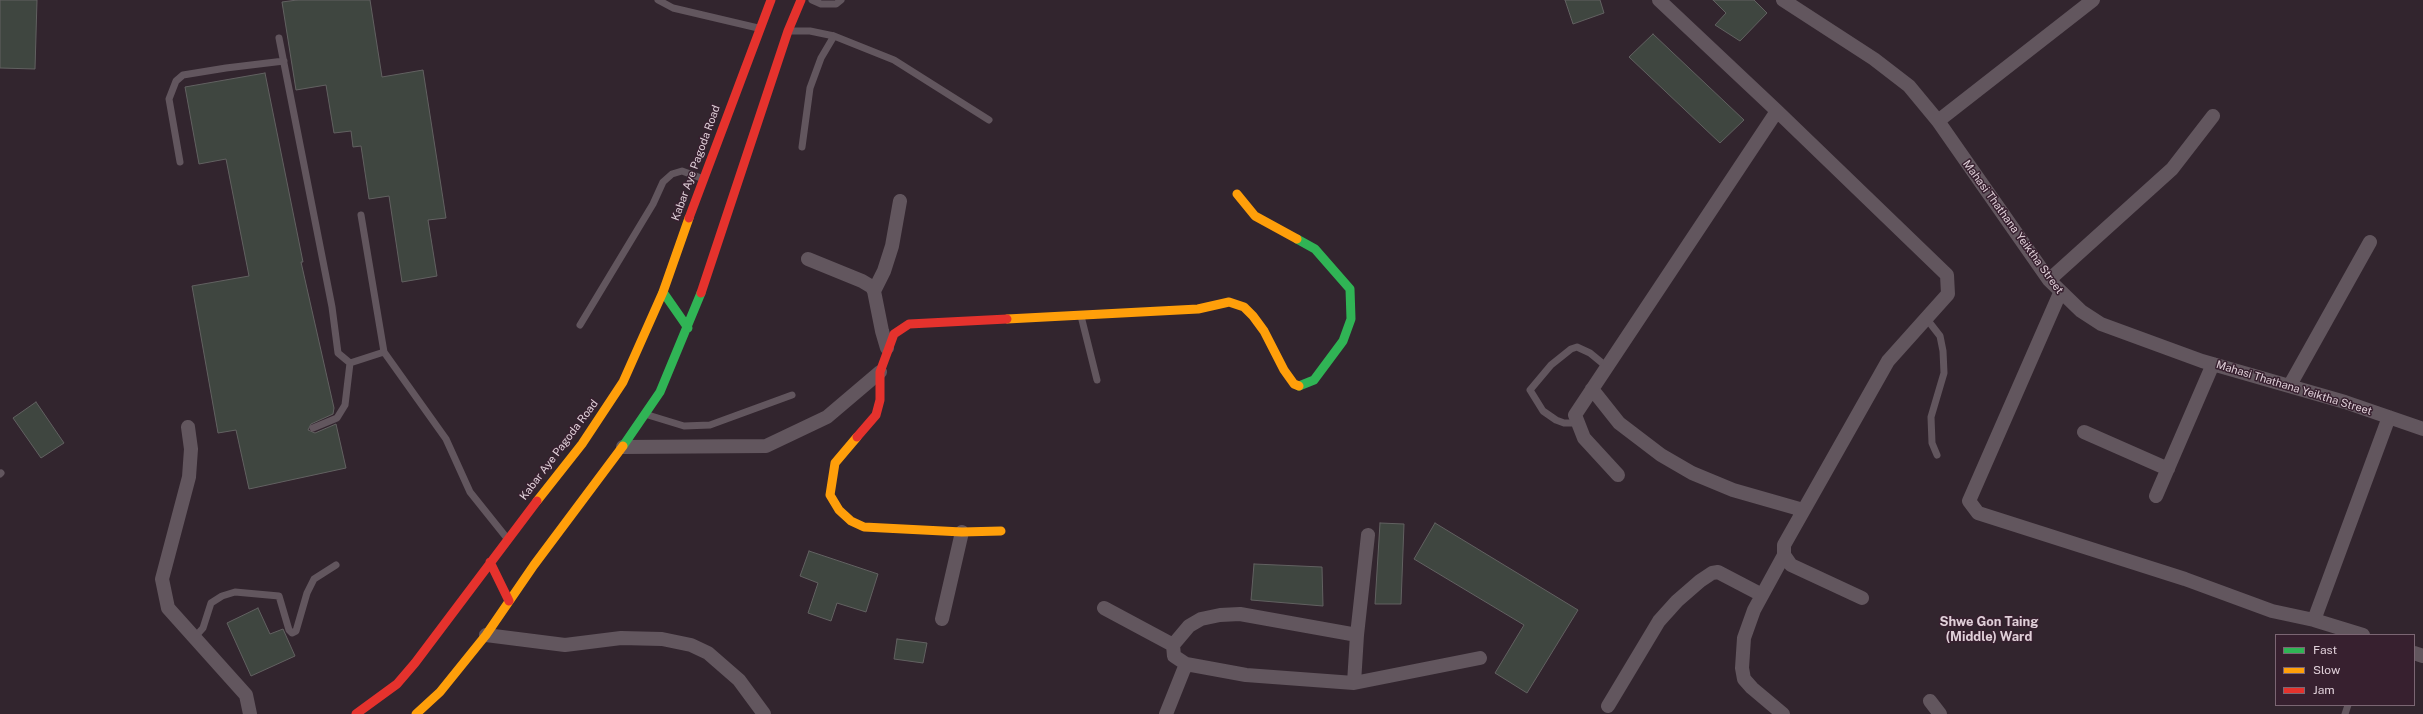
<!DOCTYPE html>
<html>
<head>
<meta charset="utf-8">
<style>
  body { margin:0 }
  #map { position:relative; width:2423px; height:714px; overflow:hidden; background:#32252e; font-family:"Public Sans",sans-serif }
  canvas { display:block }
  .legend { position:absolute; left:2275px; top:634px; width:140px; height:72px; box-sizing:border-box; background:#37202f; border:1px solid #7b6673; margin:0; padding:5px 7px; list-style:none; font-size:12px; color:#e0d0d9 }
  .legend li { display:flex; align-items:center; gap:8px; height:20px }
  .legend b { width:20px; border:1px solid #7b6673 }
</style>
</head>
<body>
<div id="map">
<canvas width="2423" height="714"></canvas>
<ul class="legend">
<li><b style="height:5px;background:#30b455"></b>Fast</li>
<li><b style="height:5px;background:#ff9f0a"></b>Slow</li>
<li><b style="height:5px;background:#e5322d"></b>Jam</li>
</ul>
</div>
<script>
const ctx = document.querySelector('canvas').getContext('2d');
ctx.lineJoin = 'round';
function paint(path, color) {
  ctx.fillStyle = color;
  ctx.fill(path, 'evenodd');
}
function poly(rows) {
  const path = new Path2D();
  for (const r of rows) {
    path.moveTo(r[0], r[1]);
    for (let i = 2; i < r.length; i += 2) path.lineTo(r[i], r[i + 1]);
  }
  return path;
}
function trace(path, color, width, dash) {
  ctx.strokeStyle = color;
  ctx.lineWidth = width;
  ctx.lineCap = dash ? 'butt' : 'round';
  ctx.setLineDash(dash || []);
  ctx.stroke(path);
}
function label(font, color, halo, rows, align = 'center') {
  ctx.font = font + ' "Public Sans",sans-serif';
  ctx.lineWidth = 3;
  ctx.setLineDash([]);
  ctx.textBaseline = 'middle';
  ctx.strokeStyle = halo;
  ctx.fillStyle = color;
  for (const [text, x, y, turn = 0] of rows) {
    ctx.save();
    ctx.translate(x, y);
    ctx.rotate((+turn || 0) * Math.PI / 180);
    ctx.textAlign = isNaN(turn) ? turn : align;
    if (halo) ctx.strokeText(text, 0, 0);
    ctx.fillText(text, 0, 0);
    ctx.restore();
  }
}
const building = poly([
  [0,0,37,0,35,69,0,68,0,0],
  [297,0,370,0,382,77,423,70,446,218,428,220,437,276,402,282,389,196,369,199,361,146,353,147,351,131,334,133,326,85,296,90,282,2,297,0],
  [1565,0,1600,0,1604,13,1573,24,1565,0],
  [1713,0,1754,0,1767,13,1740,41,1715,25,1726,13,1713,0],
  [1653,34,1744,120,1720,143,1629,57,1653,34],
  [265,73,303,262,301,262,334,408,333,414,311,424,308,430,315,433,336,424,346,468,249,489,236,430,218,433,192,286,249,276,226,159,199,164,185,87,265,73],
  [36,402,64,443,41,458,13,418,36,402],
  [1380,523,1404,524,1401,604,1375,604,1380,523],
  [1435,523,1578,610,1527,693,1495,673,1524,625,1414,559,1435,523],
  [809,551,878,574,866,612,837,603,831,621,808,613,818,583,800,576,809,551],
  [1254,564,1322,567,1323,606,1251,600,1254,564],
  [258,608,270,634,283,629,295,656,251,676,227,623,258,608],
  [897,639,927,643,923,663,894,659,897,639]
]);
const lane = poly([
  [658,0,673,8,758,28],
  [812,0,821,4,836,4,841,0],
  [790,31,810,31,834,36,894,60,989,120],
  [279,38,332,307,338,353,350,363,384,352],
  [802,147,810,88,821,58,834,36],
  [180,162,169,99,176,81,183,75,226,68,284,61],
  [361,215,384,352,446,439,470,492,506,537],
  [1081,316,1097,380],
  [1926,318,1940,336,1943,351,1944,373,1931,417,1932,443,1937,455],
  [580,325,653,204,663,182,672,174,682,171,701,178],
  [648,415,684,426,710,425,792,395],
  [1578,423,1564,423,1556,420,1543,411,1530,390,1551,365,1571,349,1577,347,1590,353,1607,367],
  [313,428,337,418,345,405,350,363],
  [0,474,1,473],
  [195,637,203,628,211,603,222,596,235,592,279,596,289,630,292,633,296,631,307,593,314,579,336,565],
  [2345,714,2348,705]
]);
const street = poly([
  [1659,0,1777,111,1947,275,1948,294,1888,361,1784,545,1784,555,1754,610,1744,638,1742,668,1744,679,1752,688,1783,714],
  [1783,0,1874,59,1909,86,1938,121,2049,280,2081,311,2101,324,2202,361,2345,402,2423,429],
  [1938,121,2093,0],
  [808,259,862,281,872,287,874,291,882,331,887,348],
  [2049,280,2172,169,2213,116],
  [874,291,884,271,892,246,900,201],
  [2060,293,1969,501,1978,513,2185,579,2272,611,2314,620,2363,635],
  [2290,385,2370,242],
  [1592,389,1619,423,1661,455,1692,473,1733,490,1803,510],
  [188,427,191,449,189,477,162,579,168,608,246,695,250,714],
  [2084,432,2168,469],
  [623,447,766,446,827,417,880,372],
  [1618,475,1584,438,1575,415,1777,111],
  [2156,496,2213,364],
  [1784,555,1791,565,1862,598],
  [1104,608,1173,645],
  [942,619,962,532],
  [2314,620,2389,417],
  [486,635,565,645,621,638,662,639,691,645,708,653,739,680,764,714],
  [1357,635,1240,614,1220,615,1201,619,1189,626,1173,645,1174,656,1186,664,1246,675,1354,683,1480,658],
  [2414,653,2423,656],
  [1354,683,1357,635,1368,535],
  [1930,701,1940,714],
  [1608,706,1659,621,1677,601,1700,581,1712,573,1718,572,1762,595],
  [1166,714,1186,664]
]);
const fast = poly([
  [1297,239,1315,249,1350,289,1351,319,1343,341,1314,380,1299,386],
  [663,292,688,328],
  [623,446,660,392,701,293]
]);
const slow = poly([
  [1237,194,1255,216,1297,239],
  [1007,319,1198,309,1229,302,1244,307,1253,316,1264,331,1284,370,1294,384,1299,386],
  [857,437,835,463,830,495,839,510,851,521,864,527,962,532,1001,531],
  [537,501,582,444,623,382,663,292,689,218],
  [416,714,440,692,486,635,534,565,623,446]
]);
const jam = poly([
  [689,218,771,0],
  [701,293,788,31,801,0],
  [857,437,876,415,880,400,880,372,894,334,909,324,1007,319],
  [490,562,509,601],
  [356,714,397,684,415,663,537,501]
]);
const streetNames = [
  ["Kabar Aye Pagoda Road",696,163,-70],
  ["Mahasi Thathana Yeiktha Street",2013,227,54],
  ["Mahasi Thathana Yeiktha Street",2294,388,17],
  ["Kabar Aye Pagoda Road",559,450,-53]
];
const quarterNames = [
  ["Shwe Gon Taing",1989,622],
  ["(Middle) Ward",1989,637]
];
paint(building, '#3f4640');
trace(building, '#626161', 1);
trace(lane, '#62565e', 7);
trace(street, '#62565e', 14);
trace(fast, '#30b455', 9);
trace(slow, '#ff9f0a', 9);
trace(jam, '#e5322d', 9);
label('11px', '#e0d0d9', '#37202f', streetNames);
label('bold 13px', '#e0d0d9', '#37202f', quarterNames);
</script>
</body>
</html>
